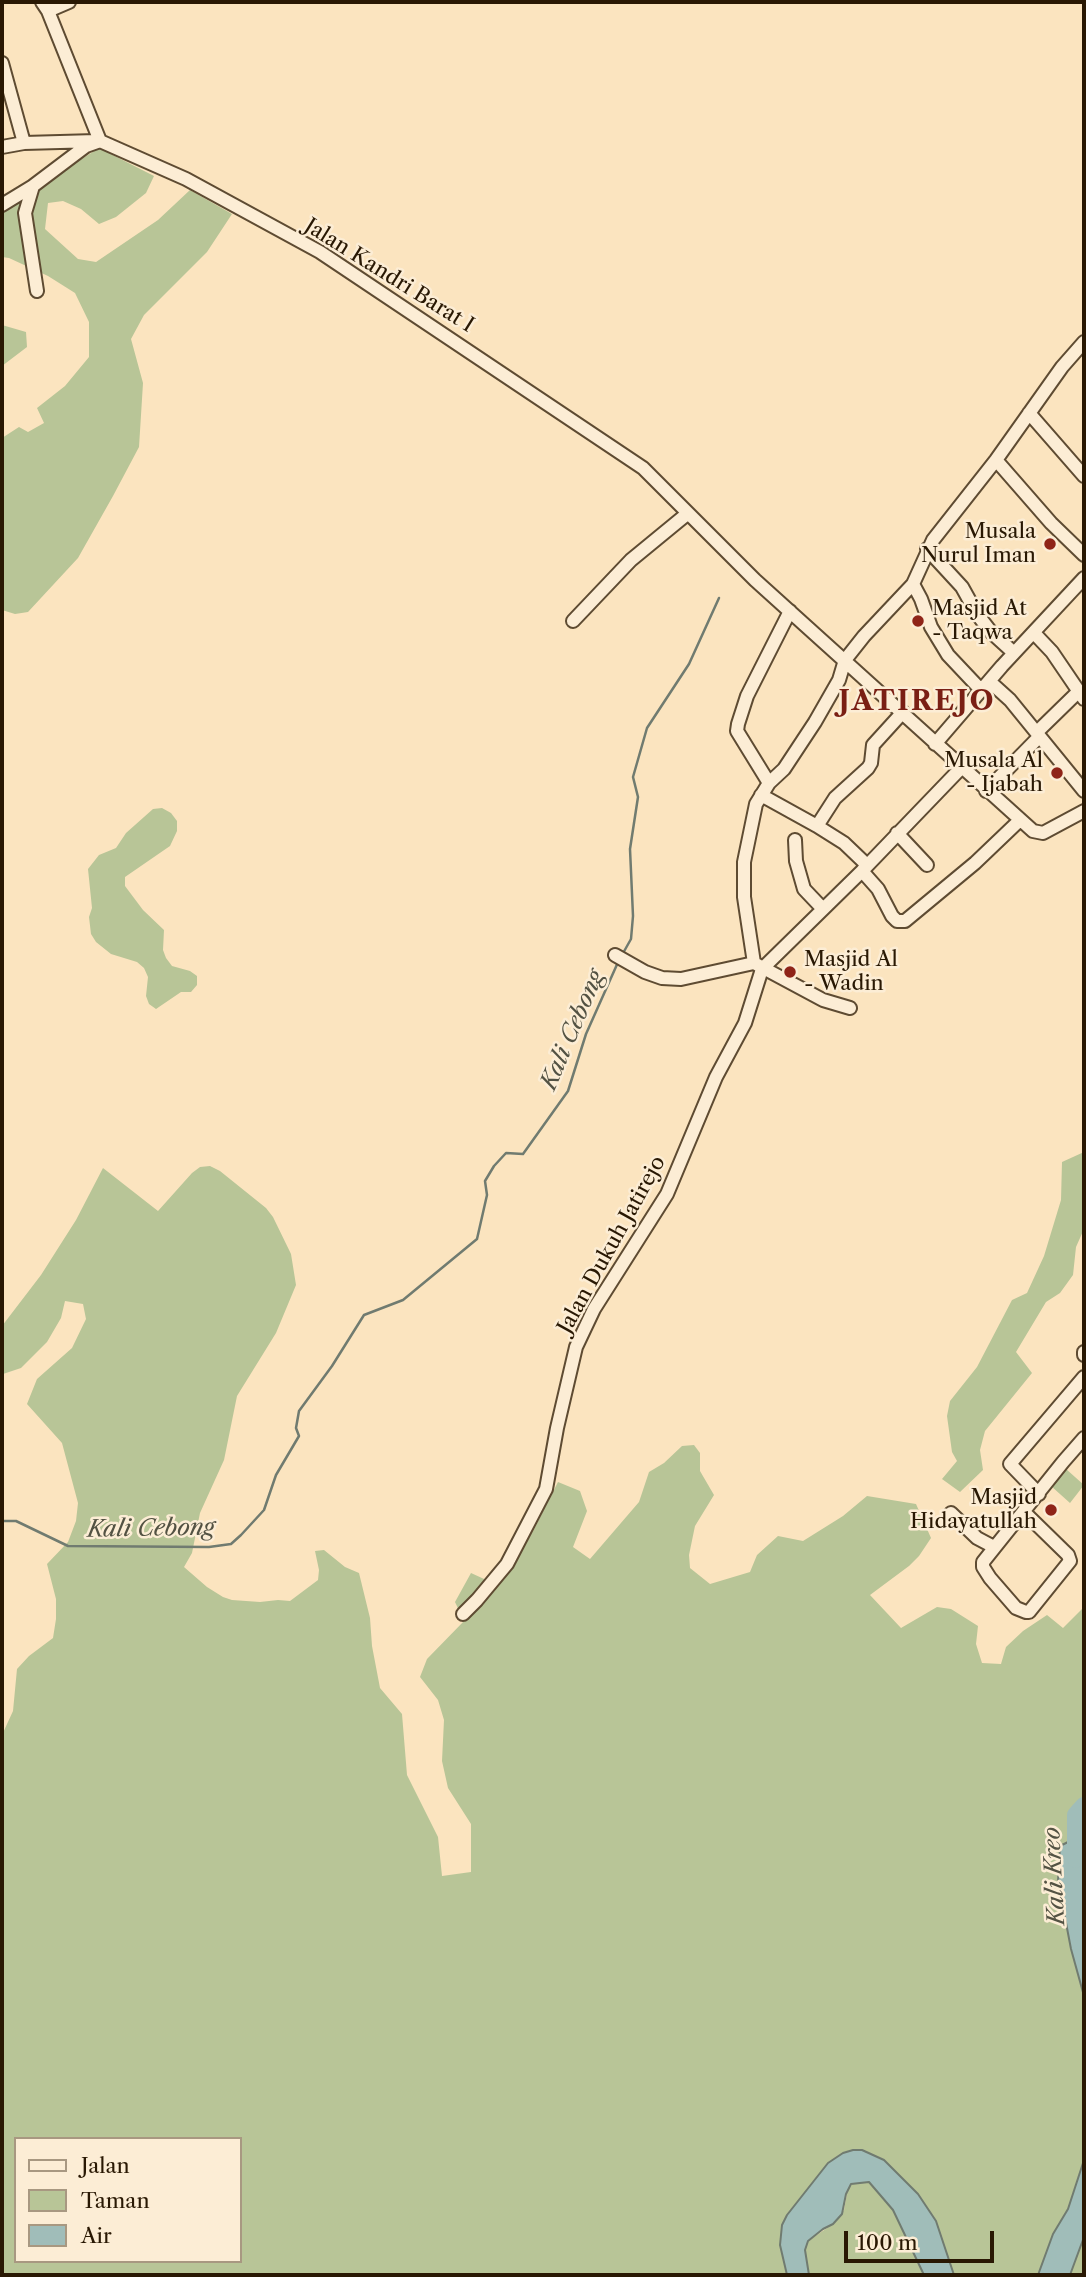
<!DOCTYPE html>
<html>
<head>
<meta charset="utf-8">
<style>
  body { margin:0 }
  #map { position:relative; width:1086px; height:2277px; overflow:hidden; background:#fbe4bf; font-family:"Libre Caslon Text",serif }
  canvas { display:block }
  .frame { position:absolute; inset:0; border:4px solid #291803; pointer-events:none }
  .legend { position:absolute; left:14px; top:2137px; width:228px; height:126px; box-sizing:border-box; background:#fcedd5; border:2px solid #a89881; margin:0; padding:9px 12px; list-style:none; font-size:21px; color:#291803 }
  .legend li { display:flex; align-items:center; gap:14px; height:35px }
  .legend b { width:35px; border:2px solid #a89881 }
  .scale { position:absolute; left:844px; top:2231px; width:150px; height:32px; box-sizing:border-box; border:4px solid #291803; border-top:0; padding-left:9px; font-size:21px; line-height:24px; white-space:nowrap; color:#291803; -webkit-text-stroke:5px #fcedd5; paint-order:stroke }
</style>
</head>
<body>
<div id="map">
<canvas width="1086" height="2277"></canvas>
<div class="frame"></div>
<ul class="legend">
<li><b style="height:9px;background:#fcedd5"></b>Jalan</li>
<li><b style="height:19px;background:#b8c597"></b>Taman</li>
<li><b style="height:19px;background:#a0bdb9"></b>Air</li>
</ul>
<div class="scale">100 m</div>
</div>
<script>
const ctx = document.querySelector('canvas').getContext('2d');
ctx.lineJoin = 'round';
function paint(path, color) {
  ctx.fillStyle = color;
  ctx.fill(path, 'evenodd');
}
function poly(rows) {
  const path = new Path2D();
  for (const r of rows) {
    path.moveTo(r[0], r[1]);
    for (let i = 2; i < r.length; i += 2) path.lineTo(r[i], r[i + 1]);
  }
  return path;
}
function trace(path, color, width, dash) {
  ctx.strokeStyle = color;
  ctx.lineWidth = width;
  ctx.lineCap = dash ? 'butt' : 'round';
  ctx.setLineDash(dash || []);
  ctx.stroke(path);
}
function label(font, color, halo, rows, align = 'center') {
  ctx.font = font + ' "Libre Caslon Text",serif';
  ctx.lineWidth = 5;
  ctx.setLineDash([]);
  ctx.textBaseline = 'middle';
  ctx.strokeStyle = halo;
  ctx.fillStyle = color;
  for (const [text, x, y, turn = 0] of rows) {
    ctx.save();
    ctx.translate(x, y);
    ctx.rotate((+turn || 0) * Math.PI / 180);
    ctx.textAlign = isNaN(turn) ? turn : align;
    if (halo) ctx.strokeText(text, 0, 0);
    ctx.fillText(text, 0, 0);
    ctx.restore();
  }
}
const green = poly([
  [99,148,154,176,146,193,116,217,99,224,81,209,63,201,48,203,45,229,78,259,96,262,158,220,190,190,232,214,207,252,144,315,131,339,143,383,139,447,113,496,78,558,28,612,15,614,2,610,2,438,19,427,28,432,44,423,37,408,65,386,89,357,89,322,75,293,48,276,9,258,2,257,2,209],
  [2,325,26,332,27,347,2,366],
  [162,808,171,813,177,821,177,831,170,846,125,877,125,886,143,910,164,930,163,950,166,958,172,966,190,971,197,976,197,985,191,992,181,992,156,1009,149,1004,146,996,148,977,144,968,137,962,111,954,96,942,91,934,89,917,92,908,88,869,99,855,116,848,126,833,153,809],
  [1084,1152,1084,1229,1076,1247,1073,1275,1060,1293,1046,1302,1016,1352,1032,1373,985,1431,980,1450,983,1470,960,1492,942,1479,957,1461,952,1452,947,1416,950,1401,977,1367,1012,1300,1027,1293,1044,1256,1061,1200,1062,1162],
  [210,1166,220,1171,266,1208,273,1217,291,1254,296,1285,276,1333,237,1396,224,1460,200,1513,192,1553,184,1567,207,1587,223,1597,232,1600,260,1602,278,1600,290,1601,318,1580,319,1570,315,1551,324,1550,345,1567,359,1573,370,1618,372,1646,380,1688,402,1714,407,1775,438,1837,442,1876,471,1872,471,1824,448,1788,442,1761,444,1720,438,1700,420,1677,427,1659,464,1621,455,1602,471,1573,495,1584,506,1573,533,1531,558,1482,580,1491,587,1511,573,1547,590,1559,639,1502,649,1472,664,1463,682,1446,694,1445,700,1453,700,1471,714,1495,695,1526,689,1555,690,1568,710,1584,750,1572,757,1555,778,1536,803,1541,843,1516,867,1496,916,1504,931,1538,919,1556,909,1566,870,1595,901,1628,937,1607,951,1609,978,1626,976,1644,982,1663,1001,1664,1006,1647,1023,1631,1047,1615,1063,1628,1084,1607,1084,1834,1060,1846,1058,1881,1071,1949,1084,1996,1084,2160,1068,2209,1053,2234,1038,2275,954,2275,936,2221,884,2160,862,2150,828,2163,782,2225,780,2245,787,2275,2,2275,2,1735,13,1711,17,1669,29,1656,53,1638,56,1619,56,1599,47,1564,68,1542,76,1521,78,1503,62,1443,27,1404,37,1379,72,1348,86,1319,83,1304,65,1301,61,1318,47,1342,21,1368,3,1374,2,1326,41,1275,76,1220,103,1168,158,1211,192,1173,200,1167],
  [16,2139,240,2139,240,2261,16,2261],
  [1066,1469,1084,1485,1070,1503,1051,1486],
  [855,2182,869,2182,882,2195,893,2210,924,2275,809,2275,805,2250,808,2241,833,2224,844,2210,848,2188],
  [1084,2237,1084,2275,1070,2275]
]);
const water = poly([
  [1084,1834,1084,1996,1071,1949,1058,1881,1060,1846,1084,1834],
  [853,2150,862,2150,884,2160,918,2194,936,2221,954,2275,924,2275,893,2210,869,2182,851,2184,846,2194,842,2214,833,2224,823,2229,808,2241,805,2250,809,2275,787,2275,780,2245,782,2225,787,2215,828,2163,843,2153,853,2150],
  [1084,2160,1084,2237,1070,2275,1038,2275,1053,2234,1068,2209,1084,2160]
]);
const stream = poly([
  [622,955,631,939,633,916,630,849,638,797,633,777,647,728,689,664,719,598],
  [2,1521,16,1521,68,1546,209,1547,231,1544,241,1535,264,1510,276,1475,299,1436,296,1428,299,1411,332,1366,364,1315,403,1300,477,1239,487,1195,485,1181,494,1166,506,1153,523,1154,568,1091,586,1034,619,960]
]);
const river = poly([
  [1076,1859,1076,1815,1084,1806]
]);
const minor = poly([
  [42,2,48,11,100,141,186,179,320,252,643,468,755,580,1033,831,1043,833,1084,811],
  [48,11,69,2],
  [2,63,24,143],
  [2,147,24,143,96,141],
  [2,205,33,186],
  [37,291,25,213,33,186,86,146,100,141],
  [1029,413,1084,476],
  [996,460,1051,523,1084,555],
  [927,549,962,587,977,614,991,632,1014,653],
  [913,584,921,599,931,627,948,655,981,690],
  [573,621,631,560,687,514],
  [1034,633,1052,652,1084,699],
  [989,681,1010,700,1084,791],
  [1037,732,1078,692],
  [935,744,1002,666,1084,578],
  [769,783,737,731,738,724,747,696,790,611],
  [986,791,1039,737],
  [761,795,817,826,835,798,868,768,871,763,873,745,903,712],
  [817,826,844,843,867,865],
  [897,833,927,865],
  [795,840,796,861,804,889,823,909],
  [862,871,878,889,892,916,897,921,905,921,975,863,1020,820],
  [615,955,645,972,662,978,681,979,754,963,823,1000,850,1008],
  [754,963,744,897,744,862,756,804,769,783,784,769,815,722,839,680,845,660,864,636,913,584,933,540,996,460,1062,367,1084,342],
  [1084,1352,1084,1355],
  [1039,1494,1010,1464,1084,1377],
  [1024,1512,1068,1555,1070,1561,1029,1612,1026,1612,1016,1608,990,1578,983,1567,983,1562,1063,1462,1084,1438],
  [951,1513,977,1538,994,1547],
  [463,1614,477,1600,507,1564,546,1489,557,1428,576,1347,594,1309,667,1194,716,1077,745,1023,762,969,862,871,962,767]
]);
const markers = [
  [1050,544,7,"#8f2418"],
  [918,621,7,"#8f2418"],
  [1057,773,7,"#8f2418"],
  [790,972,7,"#8f2418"],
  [1051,1510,7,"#8f2418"]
];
const streetNames = [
  ["Jalan Kandri Barat I",389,276,32],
  ["Jalan Dukuh Jatirejo",612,1245,-61]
];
const poiNames = [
  ["Musala",1036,532],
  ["Nurul Iman",1036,556],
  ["Masjid At",932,609,"left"],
  ["- Taqwa",932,633,"left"],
  ["Musala Al",1043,761],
  ["- Ijabah",1043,785],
  ["Masjid Al",804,960,"left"],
  ["- Wadin",804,984,"left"],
  ["Masjid",1037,1498],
  ["Hidayatullah",1037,1522]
];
const waterNames = [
  ["Kali Cebong",573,1030,-67],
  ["Kali Cebong",151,1529,-1],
  ["Kali Kreo",1055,1876,-93]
];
const districtNames = [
  ["JATIREJO",917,702]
];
paint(green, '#b8c597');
paint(water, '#a0bdb9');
trace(water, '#707b70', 2);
trace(stream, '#707b70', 2.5);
trace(river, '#a0bdb9', 18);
trace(minor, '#5e4b32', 16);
trace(minor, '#fcedd5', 12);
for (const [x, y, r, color] of markers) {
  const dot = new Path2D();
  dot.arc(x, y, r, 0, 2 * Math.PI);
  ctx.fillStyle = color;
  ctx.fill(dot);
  trace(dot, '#fcedd5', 2.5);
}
label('21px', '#291803', '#fcedd5', streetNames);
label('21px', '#291803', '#fcedd5', poiNames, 'right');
label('italic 23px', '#535243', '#fcedd5', waterNames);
ctx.letterSpacing = '2px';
label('bold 28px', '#7a1f14', '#fcedd5', districtNames);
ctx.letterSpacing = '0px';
</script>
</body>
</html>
